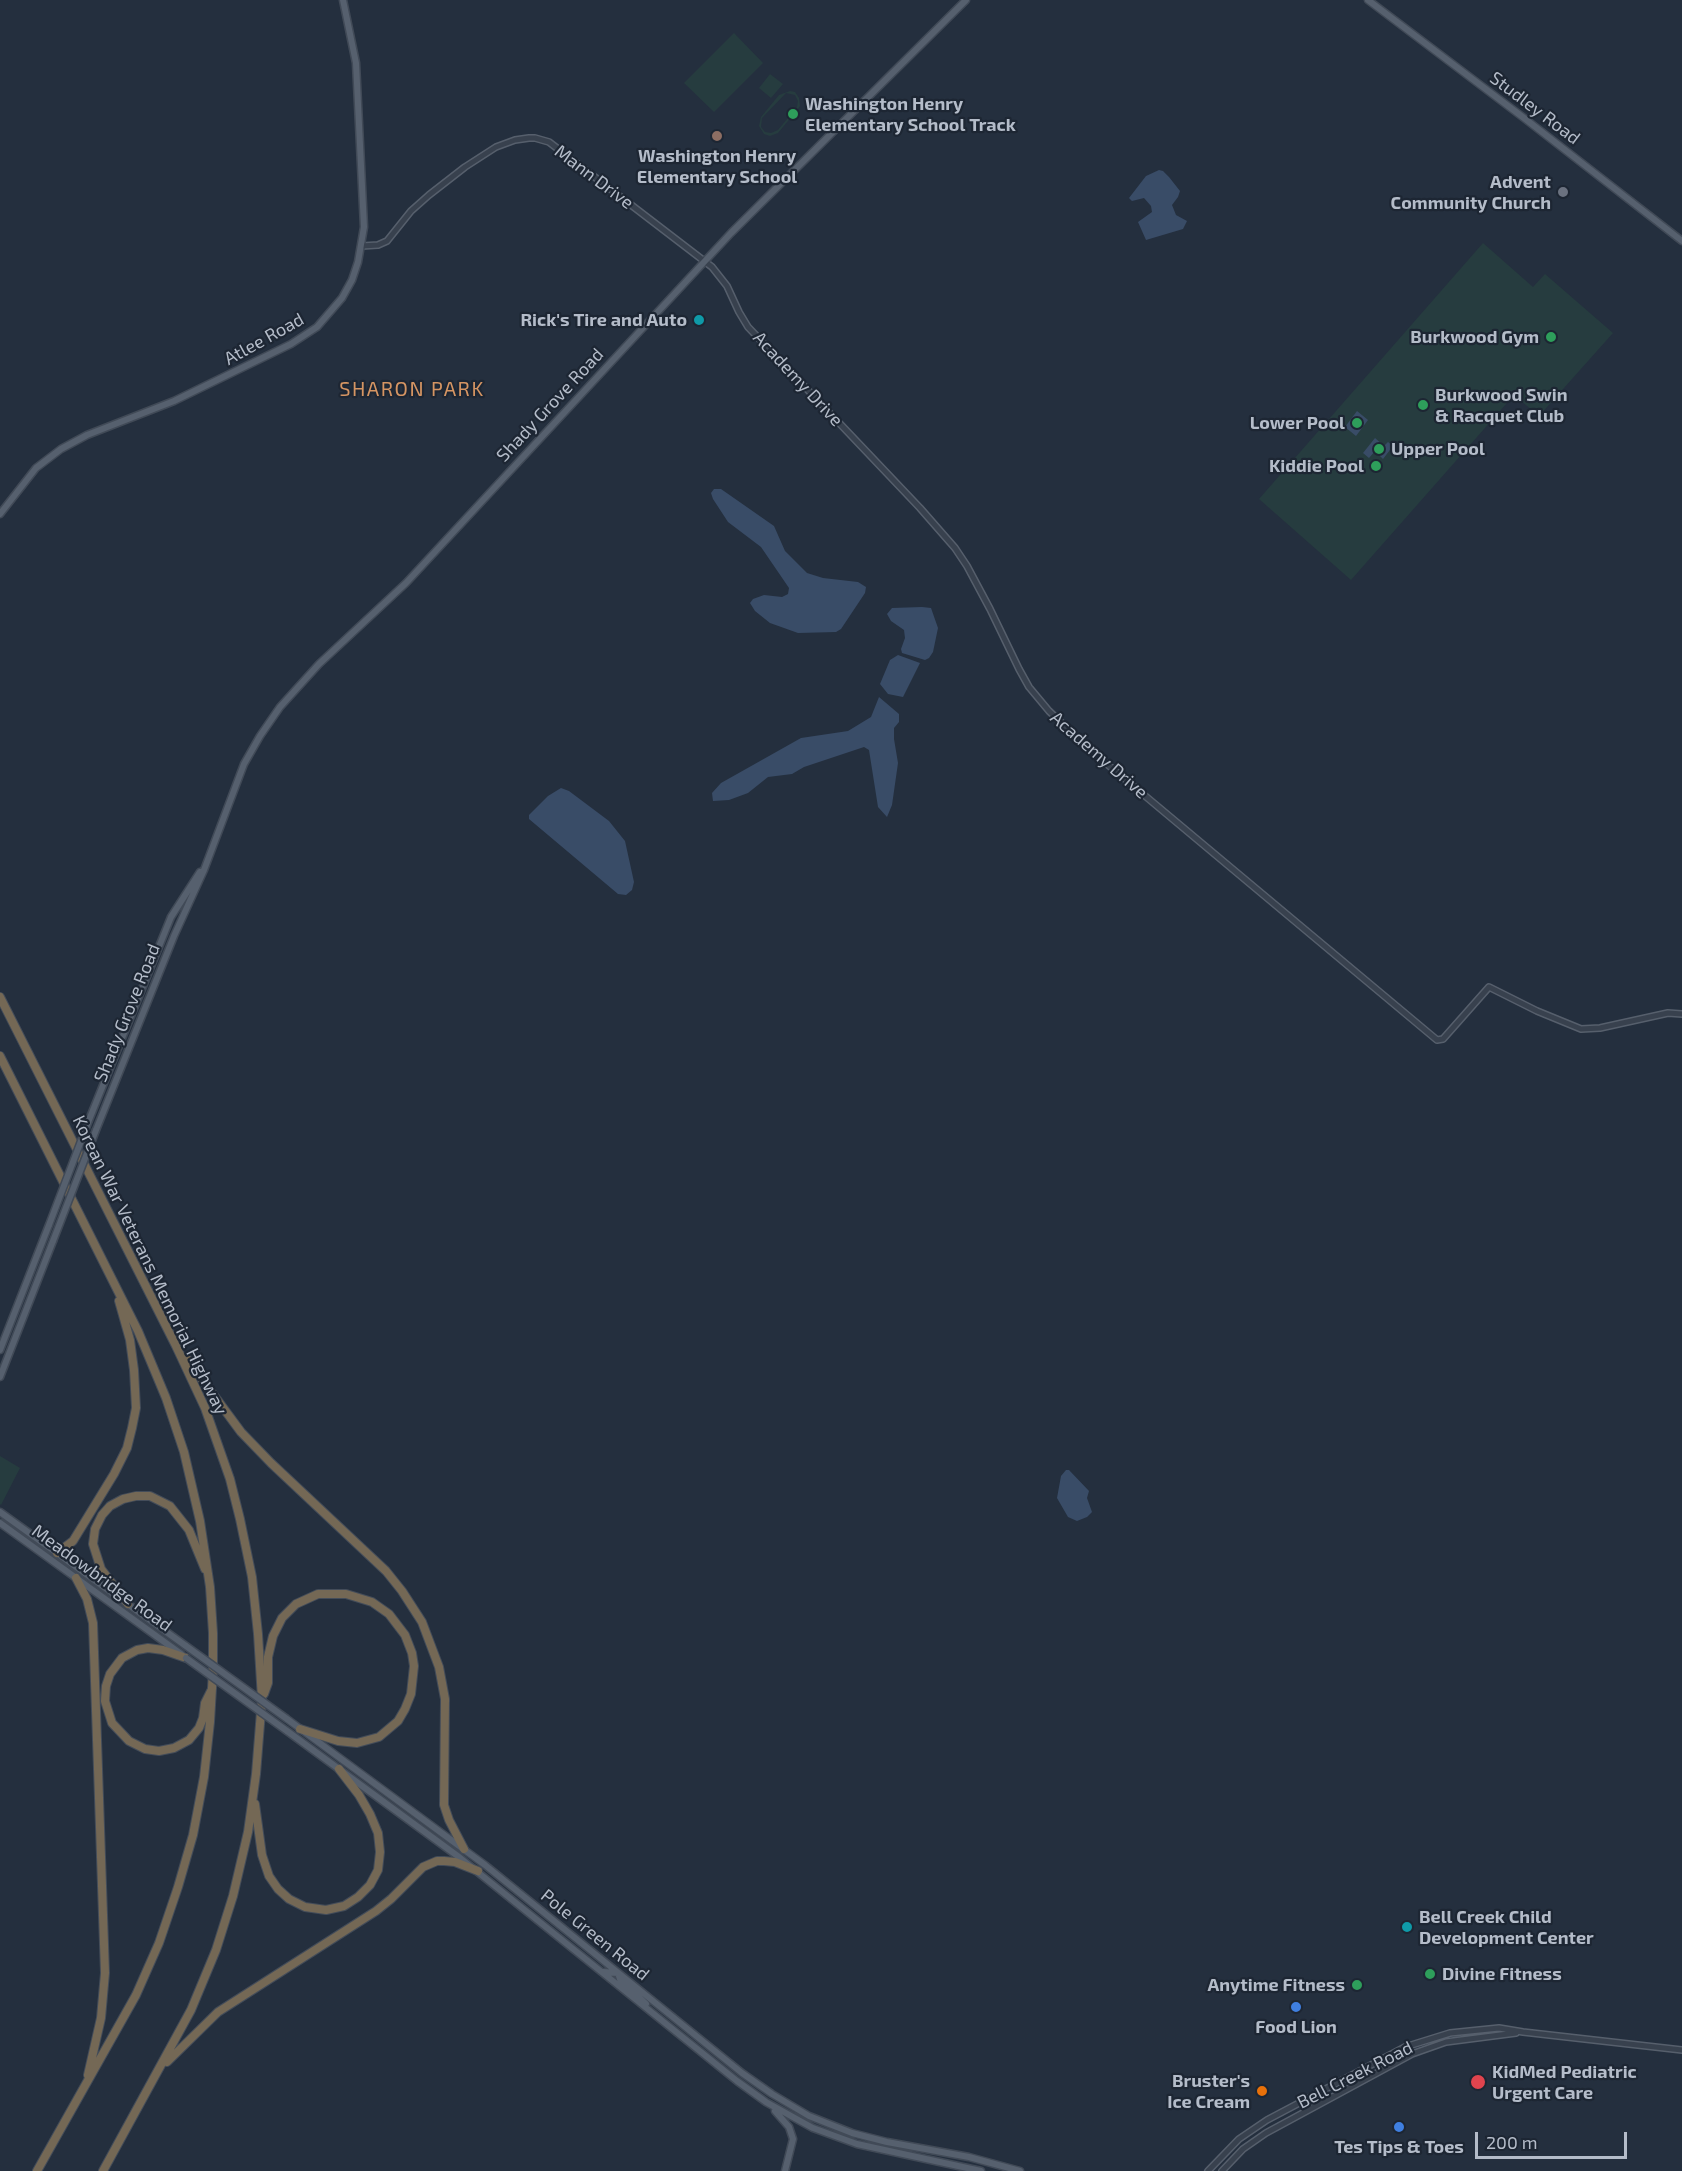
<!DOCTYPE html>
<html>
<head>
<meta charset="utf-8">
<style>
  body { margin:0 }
  #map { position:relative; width:1682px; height:2171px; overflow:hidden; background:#242f3e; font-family:"Exo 2",sans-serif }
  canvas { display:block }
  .scale { position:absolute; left:1475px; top:2132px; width:152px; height:27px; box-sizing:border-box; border:3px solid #b4bcc9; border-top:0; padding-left:8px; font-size:18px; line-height:21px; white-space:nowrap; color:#b4bcc9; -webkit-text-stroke:4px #1d2633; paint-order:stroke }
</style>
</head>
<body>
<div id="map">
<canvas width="1682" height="2171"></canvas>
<div class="scale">200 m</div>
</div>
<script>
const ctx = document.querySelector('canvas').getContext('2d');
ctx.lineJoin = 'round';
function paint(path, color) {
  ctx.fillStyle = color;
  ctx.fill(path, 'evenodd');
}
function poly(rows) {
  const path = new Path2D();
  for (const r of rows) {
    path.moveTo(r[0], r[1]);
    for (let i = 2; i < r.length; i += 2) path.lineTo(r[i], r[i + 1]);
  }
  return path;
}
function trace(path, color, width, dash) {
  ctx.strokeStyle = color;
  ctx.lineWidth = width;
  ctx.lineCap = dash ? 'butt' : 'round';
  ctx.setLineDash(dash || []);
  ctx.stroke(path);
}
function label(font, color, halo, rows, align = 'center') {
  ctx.font = font + ' "Exo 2",sans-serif';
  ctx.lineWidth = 4.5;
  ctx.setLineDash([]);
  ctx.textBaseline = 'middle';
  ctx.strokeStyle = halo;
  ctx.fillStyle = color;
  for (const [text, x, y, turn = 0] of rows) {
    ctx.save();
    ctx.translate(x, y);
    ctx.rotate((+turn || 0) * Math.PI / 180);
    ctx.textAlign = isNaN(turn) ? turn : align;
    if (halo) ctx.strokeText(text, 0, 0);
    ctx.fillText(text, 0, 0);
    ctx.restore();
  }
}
const green = poly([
  [734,33,763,63,714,112,684,83],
  [770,74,783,84,771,98,759,88],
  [790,91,795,92,799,98,800,106,797,110,778,133,770,136,764,134,759,126,761,117,779,95],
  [786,93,795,95,798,101,797,107,778,130,771,133,765,132,761,127,762,118],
  [1483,243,1533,287,1545,274,1613,333,1539,416,1514,395,1351,580,1259,499],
  [0,1456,20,1468,1,1505,0,1504]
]);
const water = poly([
  [1159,170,1163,171,1169,177,1180,191,1178,197,1172,205,1176,215,1187,221,1183,229,1146,240,1138,222,1152,212,1151,206,1144,198,1132,201,1129,198,1146,176],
  [1357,411,1368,420,1356,436,1345,427],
  [1375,438,1384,446,1388,442,1393,446,1383,459,1375,451,1369,458,1363,453],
  [714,489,721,489,774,526,785,551,807,573,823,578,858,582,866,587,865,593,841,629,836,632,798,633,770,623,755,611,750,603,753,599,764,595,782,597,788,594,789,588,761,547,728,522,713,499,711,493],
  [922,607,931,608,938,628,933,652,929,658,925,660,902,653,901,649,905,638,904,630,891,621,887,614,892,608],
  [898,655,920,663,903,697,888,694,880,684,890,660],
  [879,697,899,714,899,722,894,728,894,739,898,763,892,805,887,817,878,807,869,750,864,747,804,767,792,774,768,777,748,793,729,800,713,801,712,793,721,783,801,738,848,731,871,717],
  [561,788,569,791,609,821,625,841,634,882,632,890,626,895,618,894,529,819,529,815,548,796],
  [1066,1470,1069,1470,1089,1491,1087,1498,1092,1512,1087,1517,1077,1521,1068,1517,1057,1498,1061,1476]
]);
const minor = poly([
  [362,246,378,245,387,241,411,211,429,195,465,167,496,147,515,140,529,138,535,138,549,142,712,267,727,286,739,312,748,327,920,508,955,548,967,566,990,609,1019,669,1029,687,1049,711,1089,749,1437,1040,1443,1039,1489,987,1537,1011,1581,1029,1600,1028,1668,1013,1682,1014],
  [1208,2171,1239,2139,1267,2120,1405,2047,1450,2033,1499,2028,1523,2032,1682,2050],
  [1222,2171,1243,2149,1266,2133,1412,2054,1446,2042,1516,2033]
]);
const major = poly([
  [1368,0,1524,118,1682,241],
  [0,514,36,468,61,449,87,435,174,401,291,344,317,327,342,298,352,280,358,262,364,227,356,63,343,0],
  [89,1120,171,917,200,872],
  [96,1130,174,936,204,870,244,764,260,736,280,707,319,664,406,583,731,233,966,0],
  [0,1350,49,1225],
  [0,1377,53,1241],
  [0,1512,186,1646],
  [0,1523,181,1654],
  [287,1719,485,1865,742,2073,772,2094,809,2116,852,2133,887,2142,969,2157,1020,2171],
  [287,1731,459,1857,737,2081,766,2102,813,2128,857,2144,981,2171],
  [603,1972,618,1973,620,1979,646,2004],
  [775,2111,789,2127,793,2139,785,2171]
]);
const highway = poly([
  [0,997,176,1346,205,1408,230,1479,240,1519,252,1577,258,1634,262,1699,256,1774,248,1832,233,1896,216,1950,191,2010,103,2171],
  [0,1056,138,1331,166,1398,184,1452,200,1521,210,1587,213,1633,213,1671,210,1722,204,1777,193,1835,178,1887,159,1943,136,1995,37,2171],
  [187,1359,241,1432,271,1463,386,1571,402,1591,422,1622,439,1667,445,1699,444,1805,449,1820,464,1849],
  [57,1553,73,1541,114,1474,127,1448,132,1428,136,1408,134,1370,130,1340,119,1301],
  [76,1578,87,1599,93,1623,105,1973,101,2018,88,2075],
  [128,1604,101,1569,93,1544,95,1529,102,1515,110,1506,123,1499,136,1496,150,1496,170,1506,189,1530,205,1569],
  [186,1658,163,1650,148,1648,137,1650,122,1658,110,1674,106,1686,105,1701,112,1723,129,1741,145,1749,159,1751,174,1748,189,1740,199,1728,203,1718,205,1703,211,1691],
  [264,1694,268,1683,268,1657,273,1636,282,1618,296,1604,318,1594,346,1594,372,1602,389,1614,405,1635,412,1653,414,1666,411,1694,405,1709,398,1721,379,1737,357,1743,338,1741,300,1729],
  [255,1804,262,1855,269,1876,278,1889,289,1899,305,1907,326,1910,344,1906,358,1897,370,1885,378,1870,380,1852,378,1833,370,1814,359,1795,339,1769],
  [167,2062,218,2012,376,1911,391,1899,423,1867,437,1861,444,1861,455,1862,478,1871]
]);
const majorBridge = poly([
  [49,1225,89,1120],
  [53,1241,96,1130],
  [186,1646,287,1719],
  [186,1658,287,1731]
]);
const markers = [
  [793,114,6,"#2e9e5b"],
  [717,136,6,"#8d6e63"],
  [1563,192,6,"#6b7280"],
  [699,320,6,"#0f9aa8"],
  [1551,337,6,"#2e9e5b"],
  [1423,405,6,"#2e9e5b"],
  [1357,423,6,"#2e9e5b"],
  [1379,449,6,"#2e9e5b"],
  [1376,466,6,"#2e9e5b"],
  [1407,1927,6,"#0f9aa8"],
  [1430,1974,6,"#2e9e5b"],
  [1357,1985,6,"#2e9e5b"],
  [1296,2007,6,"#3f7fe0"],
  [1478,2082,8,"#e0444e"],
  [1262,2091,6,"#e8710a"],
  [1399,2127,6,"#3f7fe0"]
];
const poiNames = [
  ["Washington Henry",805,104,"left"],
  ["Elementary School Track",805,125,"left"],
  ["Washington Henry",717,156,"center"],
  ["Elementary School",717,177,"center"],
  ["Advent",1551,182],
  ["Community Church",1551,203],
  ["Rick's Tire and Auto",687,320],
  ["Burkwood Gym",1539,337],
  ["Burkwood Swin",1435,395,"left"],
  ["& Racquet Club",1435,416,"left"],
  ["Lower Pool",1345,423],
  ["Upper Pool",1391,449,"left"],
  ["Kiddie Pool",1364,466],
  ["Bell Creek Child",1419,1917,"left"],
  ["Development Center",1419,1938,"left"],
  ["Divine Fitness",1442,1974,"left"],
  ["Anytime Fitness",1345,1985],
  ["Food Lion",1296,2027,"center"],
  ["KidMed Pediatric",1492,2072,"left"],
  ["Urgent Care",1492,2093,"left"],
  ["Bruster's",1250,2081],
  ["Ice Cream",1250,2102],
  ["Tes Tips & Toes",1399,2147,"center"]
];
const streetNames = [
  ["Studley Road",1535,108,37],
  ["Mann Drive",594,177,37],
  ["Atlee Road",264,339,-29],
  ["Academy Drive",798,379,47],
  ["Shady Grove Road",550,405,-47],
  ["Academy Drive",1099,755,41],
  ["Shady Grove Road",127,1013,-68],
  ["Korean War Veterans Memorial Highway",150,1265,64],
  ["Meadowbridge Road",102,1578,36],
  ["Pole Green Road",595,1935,39],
  ["Bell Creek Road",1355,2075,-27]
];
const neighbourhoodNames = [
  ["SHARON PARK",412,389]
];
paint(green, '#263c3f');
paint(water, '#394c67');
trace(minor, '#565f6c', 8);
trace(major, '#414a57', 9);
trace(highway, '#434c59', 10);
trace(minor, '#38414e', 5);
trace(major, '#56606e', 6);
trace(highway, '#746855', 8);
trace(majorBridge, '#414a57', 9, []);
trace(majorBridge, '#56606e', 6);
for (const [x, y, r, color] of markers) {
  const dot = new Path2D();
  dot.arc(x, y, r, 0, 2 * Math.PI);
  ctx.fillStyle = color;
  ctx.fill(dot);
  trace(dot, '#1d2633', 2);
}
label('bold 18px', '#b4bcc9', '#1d2633', poiNames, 'right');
label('18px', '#b4bcc9', '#1d2633', streetNames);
ctx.letterSpacing = '1.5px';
label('20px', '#d59563', '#1d2633', neighbourhoodNames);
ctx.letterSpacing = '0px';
</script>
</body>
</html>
